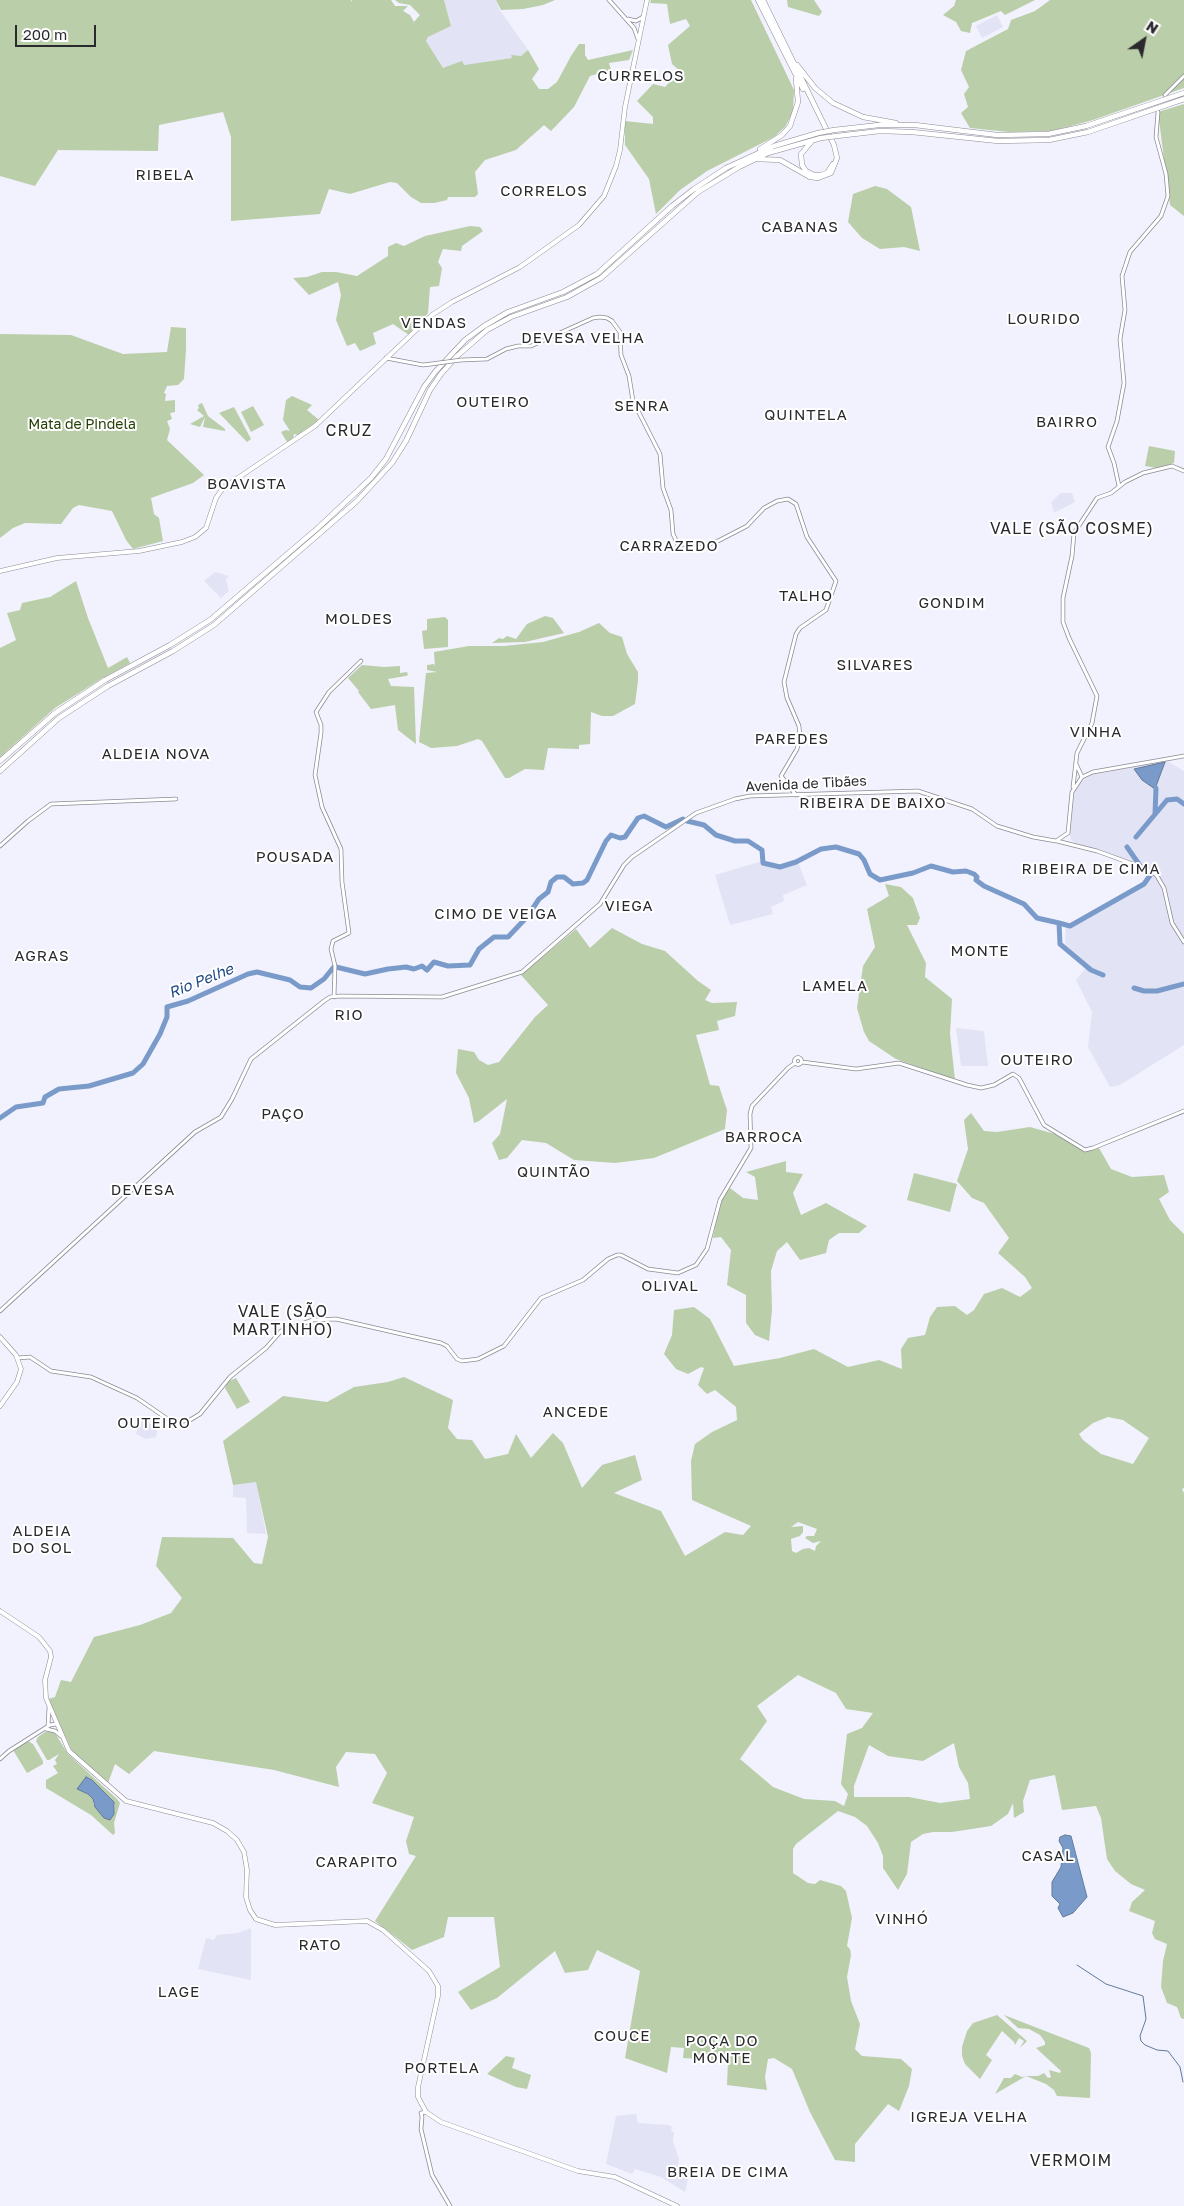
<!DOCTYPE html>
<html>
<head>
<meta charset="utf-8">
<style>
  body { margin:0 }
  #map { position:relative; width:1184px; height:2206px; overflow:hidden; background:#f1f2fd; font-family:"Golos Text",sans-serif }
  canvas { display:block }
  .north { position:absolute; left:1119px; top:15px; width:50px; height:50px; -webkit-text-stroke:4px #fff; paint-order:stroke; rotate:33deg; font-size:14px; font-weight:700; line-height:20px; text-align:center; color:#2a2a2e }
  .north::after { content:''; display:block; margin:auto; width:18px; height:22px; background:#2a2a2e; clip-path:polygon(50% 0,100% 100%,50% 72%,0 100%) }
  .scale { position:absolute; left:15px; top:25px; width:81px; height:22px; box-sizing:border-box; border:2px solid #2a2a2e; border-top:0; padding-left:6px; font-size:15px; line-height:18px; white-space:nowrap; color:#2a2a2e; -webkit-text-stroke:4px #fff; paint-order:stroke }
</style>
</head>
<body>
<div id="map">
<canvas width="1184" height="2206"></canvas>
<div class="north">N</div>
<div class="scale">200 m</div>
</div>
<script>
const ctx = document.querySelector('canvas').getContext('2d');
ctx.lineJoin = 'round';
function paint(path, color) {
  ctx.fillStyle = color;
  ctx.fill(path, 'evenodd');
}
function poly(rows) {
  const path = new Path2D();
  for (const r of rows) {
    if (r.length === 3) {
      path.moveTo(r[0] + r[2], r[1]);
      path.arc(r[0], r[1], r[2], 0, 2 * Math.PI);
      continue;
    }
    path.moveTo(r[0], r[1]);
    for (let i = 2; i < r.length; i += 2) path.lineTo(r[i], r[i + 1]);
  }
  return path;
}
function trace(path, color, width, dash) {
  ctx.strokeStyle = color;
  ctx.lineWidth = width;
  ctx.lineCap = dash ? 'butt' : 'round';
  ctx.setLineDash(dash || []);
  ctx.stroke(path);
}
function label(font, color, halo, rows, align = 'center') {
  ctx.font = font + ' "Golos Text",sans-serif';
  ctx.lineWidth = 4;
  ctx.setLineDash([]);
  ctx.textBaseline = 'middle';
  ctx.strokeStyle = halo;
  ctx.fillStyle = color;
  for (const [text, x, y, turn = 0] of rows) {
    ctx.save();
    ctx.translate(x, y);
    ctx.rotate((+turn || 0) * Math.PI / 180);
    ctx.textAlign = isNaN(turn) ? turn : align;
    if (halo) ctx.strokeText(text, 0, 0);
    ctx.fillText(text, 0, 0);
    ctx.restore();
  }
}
const built = poly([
  [444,0,496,0,499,9,528,50,521,56,512,58,464,65,462,62,443,69,426,41,428,37,451,26],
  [997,15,1003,27,982,38,976,26],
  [1061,493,1072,493,1075,502,1054,513,1051,502],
  [215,572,229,576,226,580,229,591,221,598,204,581],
  [1167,761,1184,771,1184,1045,1120,1085,1110,1087,1088,1047,1092,1012,1076,980,1088,965,1065,944,1066,926,1070,927,1144,884,1154,871,1095,848,1078,845,1071,840,1070,834,1074,792,1080,782,1093,774],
  [759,862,776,869,798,862,807,885,783,895,784,901,771,907,773,914,730,925,715,875],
  [956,1028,984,1031,988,1066,961,1066],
  [141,1420,158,1427,156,1437,146,1439,136,1434],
  [256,1481,266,1534,247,1533,246,1498,233,1497,233,1485],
  [251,1928,251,1980,198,1969,206,1938,214,1940,217,1935,238,1933],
  [636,2114,638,2123,669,2125,672,2127,671,2131,674,2132,673,2141,679,2159,678,2167,690,2170,685,2192,661,2177,635,2169,632,2174,606,2164,616,2116]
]);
const green = poly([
  [0,0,351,0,351,2,352,0,391,0,395,6,408,6,403,11,410,15,414,22,420,15,410,5,399,3,395,0,444,0,451,26,428,37,426,41,443,68,462,61,464,65,512,58,511,55,521,56,528,50,539,69,532,79,539,89,548,89,557,82,571,56,579,44,585,44,585,55,588,60,633,50,629,60,609,63,611,70,590,76,574,107,551,131,544,125,516,150,485,160,475,172,478,194,475,197,448,197,447,200,434,203,421,203,411,197,397,183,390,182,350,194,329,189,320,214,231,221,231,137,223,112,159,125,158,151,58,150,35,186,0,176],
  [496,0,555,0,543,5,523,9,501,10],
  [651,0,751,0,794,90,793,112,785,127,774,137,707,171,680,190,656,214,649,179,625,145,625,121,653,124,653,117,637,101,653,84,665,87,680,71,672,64,668,45,690,26,686,19,670,24,667,4,650,3],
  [787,0,814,0,822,12,819,16,788,7],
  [956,0,1035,0,1005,15,1001,11,972,23,970,33,961,31,956,22,943,15,954,6],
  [1050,0,1184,0,1184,88,1093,120,1052,131,1009,132,970,128,961,113,968,107,964,94,969,87,961,70,966,51,1008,29,1011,20,1035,11],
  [1184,104,1184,216,1170,205,1158,112],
  [875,186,887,189,911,207,920,251,904,247,880,249,862,238,848,222,853,194],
  [470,226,480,227,483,231,462,246,461,251,443,249,438,262,442,268,439,286,430,287,428,313,409,335,393,324,373,333,376,344,360,351,355,343,347,346,336,320,341,295,338,282,309,295,293,278,307,277,322,272,336,272,357,276,388,256,388,247,396,243,404,246,425,236],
  [171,327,186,328,186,350,184,379,178,385,167,386,164,393,166,394,165,401,175,400,175,412,170,413,172,419,167,421,170,429,167,440,204,475,193,483,151,498,154,514,159,518,163,541,133,549,126,540,112,511,79,505,73,508,61,524,25,523,13,528,0,538,0,334,71,335,123,354,167,352],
  [292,396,312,405,307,410,319,420,298,435,294,434,293,439,287,442,281,432,286,430,290,431,283,420,286,400],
  [202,403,208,416,225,429,225,431,203,427,205,417,200,427,190,424,204,416,197,410,199,408,198,405],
  [253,406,264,425,251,432,241,412],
  [234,407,251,439,247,442,219,413],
  [1149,446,1175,451,1174,463,1157,468,1145,466],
  [76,581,88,618,108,668,127,657,130,663,101,679,55,708,0,757,0,648,16,640,7,613,20,610,22,603,50,597],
  [545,616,553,618,564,633,525,642,492,643,499,638,503,639,507,636,516,639,527,624],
  [445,617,448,620,448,647,424,649,422,631,427,630,427,619],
  [599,623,610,633,622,637,627,654,638,672,638,681,635,704,613,716,602,716,591,712,590,744,579,745,579,749,548,748,544,770,525,769,509,778,505,778,482,741,478,739,457,746,431,748,419,742,426,673,437,672,427,670,427,665,434,664,435,667,434,652,469,646,504,646,543,642,579,632],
  [362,665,384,667,400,666,400,673,407,672,408,675,406,676,388,679,391,686,414,687,416,744,398,730,395,705,371,709,358,692,359,691,348,678],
  [885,884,901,887,913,898,920,918,917,925,907,925,926,963,925,977,952,999,950,1034,955,1080,896,1059,869,1041,864,1032,857,1008,863,966,875,947,867,909,889,896],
  [612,928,642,944,665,951,698,981,711,990,705,1000,712,1003,737,1002,735,1016,717,1021,719,1030,696,1035,710,1085,719,1086,727,1110,725,1129,654,1158,615,1163,574,1160,546,1143,522,1140,507,1158,499,1160,492,1143,500,1134,507,1099,479,1121,474,1123,469,1098,456,1073,458,1049,474,1052,479,1060,488,1065,499,1062,535,1017,548,1005,521,975,576,929,590,948],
  [971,1113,984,1131,997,1132,1030,1127,1055,1134,1085,1151,1099,1148,1111,1169,1132,1177,1164,1175,1169,1192,1159,1199,1170,1220,1184,1234,1184,1488,1182,1489,1184,1493,1184,2019,1181,2018,1177,2007,1167,2003,1161,1987,1163,1961,1167,1944,1155,1939,1152,1933,1155,1921,1129,1911,1132,1902,1145,1890,1131,1884,1115,1871,1107,1859,1101,1818,1096,1806,1062,1810,1055,1775,1030,1780,1023,1801,1024,1812,1014,1818,1013,1803,1008,1814,991,1826,952,1832,933,1832,923,1834,911,1842,907,1874,898,1890,883,1868,883,1856,878,1843,867,1826,855,1817,838,1811,796,1844,793,1849,793,1873,808,1883,815,1884,820,1880,841,1886,846,1891,852,1918,847,1946,850,1949,851,1955,847,1977,851,2001,860,2024,855,2049,862,2056,901,2059,912,2069,909,2086,899,2111,888,2104,855,2144,855,2162,835,2160,810,2112,792,2069,774,2058,768,2059,765,2077,767,2090,727,2085,728,2061,683,2058,684,2048,671,2047,667,2073,625,2058,640,1971,597,1950,588,1970,565,1973,555,1951,497,1998,471,2010,458,1992,500,1967,494,1917,448,1917,444,1937,412,1950,375,1921,416,1856,409,1854,406,1841,414,1817,372,1803,387,1773,375,1754,346,1752,336,1767,339,1787,274,1770,154,1751,129,1774,115,1764,108,1783,72,1751,48,1699,55,1697,61,1680,71,1682,94,1637,140,1625,171,1613,182,1598,156,1566,162,1537,233,1538,254,1563,262,1564,268,1537,256,1482,233,1485,223,1441,283,1396,327,1402,354,1387,388,1382,404,1377,453,1400,448,1428,457,1439,472,1440,485,1459,508,1454,516,1434,531,1458,553,1433,563,1443,582,1488,602,1465,635,1455,642,1480,614,1493,661,1511,685,1556,725,1532,743,1535,751,1526,692,1500,691,1461,695,1444,712,1432,737,1420,736,1407,715,1390,707,1394,698,1385,704,1368,701,1367,688,1374,676,1369,664,1354,672,1335,674,1310,694,1307,710,1319,734,1366,780,1358,814,1349,848,1367,879,1360,902,1369,901,1349,908,1338,925,1335,930,1317,937,1307,955,1306,967,1315,974,1310,984,1294,1002,1288,1020,1297,1032,1288,1025,1277,998,1253,1009,1238,984,1203,972,1198,957,1181,968,1149,964,1120],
  [1108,1417,1123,1420,1149,1438,1133,1464,1101,1454,1083,1440,1079,1434,1093,1423],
  [798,1522,817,1529,814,1536,807,1536,805,1538,813,1543,821,1541,816,1546,815,1551,809,1548,803,1549,796,1553,792,1551,791,1539,800,1536,803,1532,803,1526,791,1527],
  [798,1675,836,1693,846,1709,873,1713,862,1728,847,1734,841,1784,848,1794,844,1806,835,1801,804,1799,773,1787,740,1759,767,1721,757,1706],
  [954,1743,959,1767,968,1783,970,1799,940,1803,909,1797,854,1797,854,1786,869,1745,888,1756,923,1761],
  [786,1161,786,1172,803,1174,793,1193,801,1215,826,1203,867,1226,859,1233,839,1233,829,1240,826,1253,800,1260,787,1242,777,1251,771,1271,772,1310,769,1341,755,1335,746,1323,746,1295,727,1285,731,1250,721,1237,713,1238,719,1205,730,1188,743,1198,758,1200,755,1177,746,1172],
  [914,1173,957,1184,950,1212,907,1200],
  [236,1378,250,1402,237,1409,225,1388,227,1382],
  [51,1731,55,1733,68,1754,117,1799,120,1803,114,1823,115,1833,113,1835,91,1815,46,1788,46,1780,58,1773,53,1766,57,1764,55,1760,59,1754,49,1760,47,1760,36,1741,38,1737,45,1732],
  [88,1778,111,1798,115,1805,114,1814,93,1804,93,1799,88,1794,77,1789],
  [28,1741,33,1744,43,1761,43,1764,27,1773,13,1750],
  [997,2015,1027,2041,1020,2048,1024,2041,1019,2038,1015,2045,1014,2042,1002,2031,986,2055,992,2060,980,2079,965,2064,962,2056,962,2047,967,2031,973,2023],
  [1004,2015,1089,2048,1091,2053,1090,2098,1057,2096,1054,2090,1046,2084,1026,2076,995,2094,1004,2078,1011,2078,1015,2074,1022,2077,1026,2076,1038,2076,1044,2073,1048,2078,1051,2077,1049,2070,1060,2073,1061,2071,1036,2048,1045,2045,1045,2042,1040,2035,1029,2029,1018,2028],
  [506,2056,515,2058,512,2068,531,2075,527,2089,516,2087,487,2074]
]);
const water = poly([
  [1165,762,1155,789,1142,780,1134,769,1165,762],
  [86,1777,92,1780,114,1802,114,1814,110,1820,104,1818,95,1807,93,1799,88,1794,77,1789,86,1777],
  [1065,1835,1071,1836,1087,1897,1073,1913,1063,1917,1058,1908,1060,1904,1052,1896,1052,1882,1061,1867,1063,1848,1059,1841,1060,1837,1065,1835]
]);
const stream = poly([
  [1077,1965,1106,1984,1143,1996,1146,2019,1140,2036,1141,2041,1145,2045,1157,2050,1168,2051,1180,2067,1183,2082]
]);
const river = poly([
  [1155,814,1156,788],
  [687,821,704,825,716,835,735,841,748,841,762,850,763,863,780,867,796,862,821,849,836,847,859,854,864,860,870,874,880,880,913,873,931,866,953,872,966,871,974,874,977,877,976,880,984,886,1024,904,1037,918,1059,923,1060,944,1091,970,1103,975],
  [1136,837,1167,800,1177,799,1184,804],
  [606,841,611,835,620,838,625,837,638,818,644,816,666,827,683,819],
  [1127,847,1141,867],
  [1059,923,1070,926,1144,884,1151,874],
  [336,967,365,974,388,969,406,967,414,969,422,966,427,970,434,962,448,966,470,965,479,949,494,937,508,937,527,917,539,899,548,892,551,882,557,877,564,877,573,884,583,883,587,880,605,843],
  [1134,988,1144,991,1157,991,1184,984],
  [0,1118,16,1107,43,1103,45,1097,59,1089,89,1086,133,1073,143,1064,160,1034,167,1017,167,1007,188,1001,248,974,257,972,290,980,300,987,311,988,324,979,333,968]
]);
const secondary = poly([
  [609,0,634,28,638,39],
  [628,19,636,21,643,17],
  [1165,95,1184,76],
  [386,358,423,365,431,364],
  [461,360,487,359,506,349,518,346,531,346,593,318,600,317,607,318,612,321,620,332,621,355,629,376,633,401,660,454,663,488,671,510,673,534,680,549,701,547,718,541,747,526,764,508,777,501,788,499,796,504,807,537,836,581,826,610,800,628,796,634,784,682,787,698,799,726,800,737,797,749,781,776,796,795],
  [1119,486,1114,463,1108,447,1117,421,1124,383,1120,339,1125,310,1122,276,1130,252,1161,216,1168,196,1166,174,1156,137,1158,112],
  [1076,764,1082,777],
  [1073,787,1077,753,1092,723,1097,696,1069,638,1063,622,1063,598,1072,556,1074,533,1097,498,1111,493,1125,482,1143,473,1172,466,1184,471],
  [1057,841,1097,851,1152,871,1157,876,1164,888,1172,923,1184,942],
  [0,846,28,821,51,804,176,799],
  [334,997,335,966,331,949,333,941,349,933,342,882,341,849,322,807,315,775,321,733,321,725,316,712,329,692,361,661],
  [798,1061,3.5],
  [802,1062,856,1069,899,1063,967,1085,981,1088,994,1085,1013,1074,1019,1078,1044,1125,1085,1150,1093,1148,1184,1111],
  [0,1311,195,1132,221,1117,232,1099,251,1059,324,1001,330,997,340,996,442,997,522,972,600,904,624,865,632,857,696,813,735,799,750,796,918,791,972,809,997,826,1033,837,1056,841,1068,833,1072,792,1082,777,1093,772,1184,756],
  [18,1358,30,1357,51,1371,91,1377,137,1398,169,1420,177,1422,190,1420,200,1414,230,1377,266,1348,281,1331,313,1320,336,1319,441,1343,447,1346,457,1359,462,1361,478,1359,504,1346,541,1298,583,1280,608,1259,617,1255,621,1255,648,1269,678,1273,696,1265,707,1249,720,1200,751,1148,750,1114,752,1106,788,1068,795,1063],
  [48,1726,49,1707],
  [46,1729,55,1731,61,1736],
  [0,1759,9,1751,50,1725,56,1724],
  [426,2112,421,2113,422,2117,421,2129,432,2175,450,2206]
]);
const primary = poly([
  [0,571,57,558,139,551,182,542,195,537,206,528,216,498,223,488,315,426,432,315,452,302,520,267,579,225,604,196,616,166,620,150,625,107,647,0],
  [0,1337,16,1355,21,1369,17,1382,0,1406],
  [0,1611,39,1637,50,1651,51,1657,45,1680,46,1698,69,1751,126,1801,213,1823,227,1831,237,1840,244,1852,247,1870,246,1897,250,1910,256,1919,275,1925,367,1921,383,1930,429,1971,438,1986,438,1996,418,2087,418,2097,426,2112,441,2122,578,2171,615,2177,677,2206]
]);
const highway = poly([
  [758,0,803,89],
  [797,65,815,88,833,103,863,117,896,123],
  [834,130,879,125,915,125,997,135,1048,134,1086,126,1184,93],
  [837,136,880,131,912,132,998,141,1049,140,1088,132,1184,99],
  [811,142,801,154,802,165,806,171,814,175,821,175,827,173,833,164],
  [760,149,782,135,790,126,798,102,796,79],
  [757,159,780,160,810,177,818,178,831,173,837,158,834,145,763,0],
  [0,761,55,713,105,680,170,645,210,620,319,527,371,478,386,459,424,387,435,372,465,340,484,326,508,312,563,292,597,274,672,206,694,189,726,168,774,146,818,133],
  [0,771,59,718,108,686,173,651,214,625,357,501,392,463,406,441,430,390,441,374,456,357,487,330,511,317,567,297,601,278,698,192,739,167,768,153,821,138]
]);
const secondaryBridge = poly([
  [431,364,461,360]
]);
const highwayBridge = poly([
  [818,133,834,130],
  [821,138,837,136]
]);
const parkNames = [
  ["Mata de Pindela",82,425]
];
const streetNames = [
  ["Avenida de Tibães",806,784,-3]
];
const neighbourhoodNames = [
  ["CURRELOS",641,76],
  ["RIBELA",165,175],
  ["CORRELOS",544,191],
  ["CABANAS",800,227],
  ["LOURIDO",1044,319],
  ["VENDAS",434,323],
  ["DEVESA VELHA",583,338],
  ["OUTEIRO",493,402],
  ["SENRA",642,406],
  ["QUINTELA",806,415],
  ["BAIRRO",1067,422],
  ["BOAVISTA",247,484],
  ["CARRAZEDO",669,546],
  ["TALHO",806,596],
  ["GONDIM",952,603],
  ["MOLDES",359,619],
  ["SILVARES",875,665],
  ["VINHA",1096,732],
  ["PAREDES",792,739],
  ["ALDEIA NOVA",156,754],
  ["RIBEIRA DE BAIXO",873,803],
  ["POUSADA",295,857],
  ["RIBEIRA DE CIMA",1091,869],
  ["VIEGA",629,906],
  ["CIMO DE VEIGA",496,914],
  ["MONTE",980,951],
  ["AGRAS",42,956],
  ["LAMELA",835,986],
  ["RIO",349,1015],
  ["OUTEIRO",1037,1060],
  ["PAÇO",283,1114],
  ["BARROCA",764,1137],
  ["QUINTÃO",554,1172],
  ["DEVESA",143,1190],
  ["OLIVAL",670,1286],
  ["ANCEDE",576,1412],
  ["OUTEIRO",154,1423],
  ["ALDEIA",42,1531],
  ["DO SOL",42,1548],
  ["CASAL",1048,1856],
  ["CARAPITO",357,1862],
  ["VINHÓ",902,1919],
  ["RATO",320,1945],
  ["LAGE",179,1992],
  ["COUCE",622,2036],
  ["POÇA DO",722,2041],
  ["MONTE",722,2058],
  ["PORTELA",442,2068],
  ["IGREJA VELHA",969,2117],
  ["BREIA DE CIMA",728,2172]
];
const waterNames = [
  ["Rio Pelhe",201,981,-22]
];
const quarterNames = [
  ["CRUZ",349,431],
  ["VALE (SÃO COSME)",1072,529],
  ["VALE (SÃO",283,1312],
  ["MARTINHO)",283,1330],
  ["VERMOIM",1071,2161]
];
paint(built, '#e2e4f6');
paint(green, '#bacea9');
paint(water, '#7a9bca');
trace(water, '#62799b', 1);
trace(stream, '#62799b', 1);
trace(river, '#7a9bca', 5);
trace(secondary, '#8b8b95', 4.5);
trace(primary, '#8b8b95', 5);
trace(highway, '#8b8b95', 5.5);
trace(secondary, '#fff', 3);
trace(primary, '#fff', 4);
trace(highway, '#fff', 4.5);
trace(secondaryBridge, '#8b8b95', 4.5, []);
trace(highwayBridge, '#8b8b95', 5.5, []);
trace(secondaryBridge, '#fff', 3);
trace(highwayBridge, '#fff', 4.5);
label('14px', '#253e03', '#fff', parkNames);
label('14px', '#2a2a2e', '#fff', streetNames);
ctx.letterSpacing = '1px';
label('15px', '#2a2a2e', '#fff', neighbourhoodNames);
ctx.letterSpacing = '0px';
label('italic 15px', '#1d4782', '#fff', waterNames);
ctx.letterSpacing = '1px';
label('16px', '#2a2a2e', '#fff', quarterNames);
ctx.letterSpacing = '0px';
</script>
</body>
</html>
